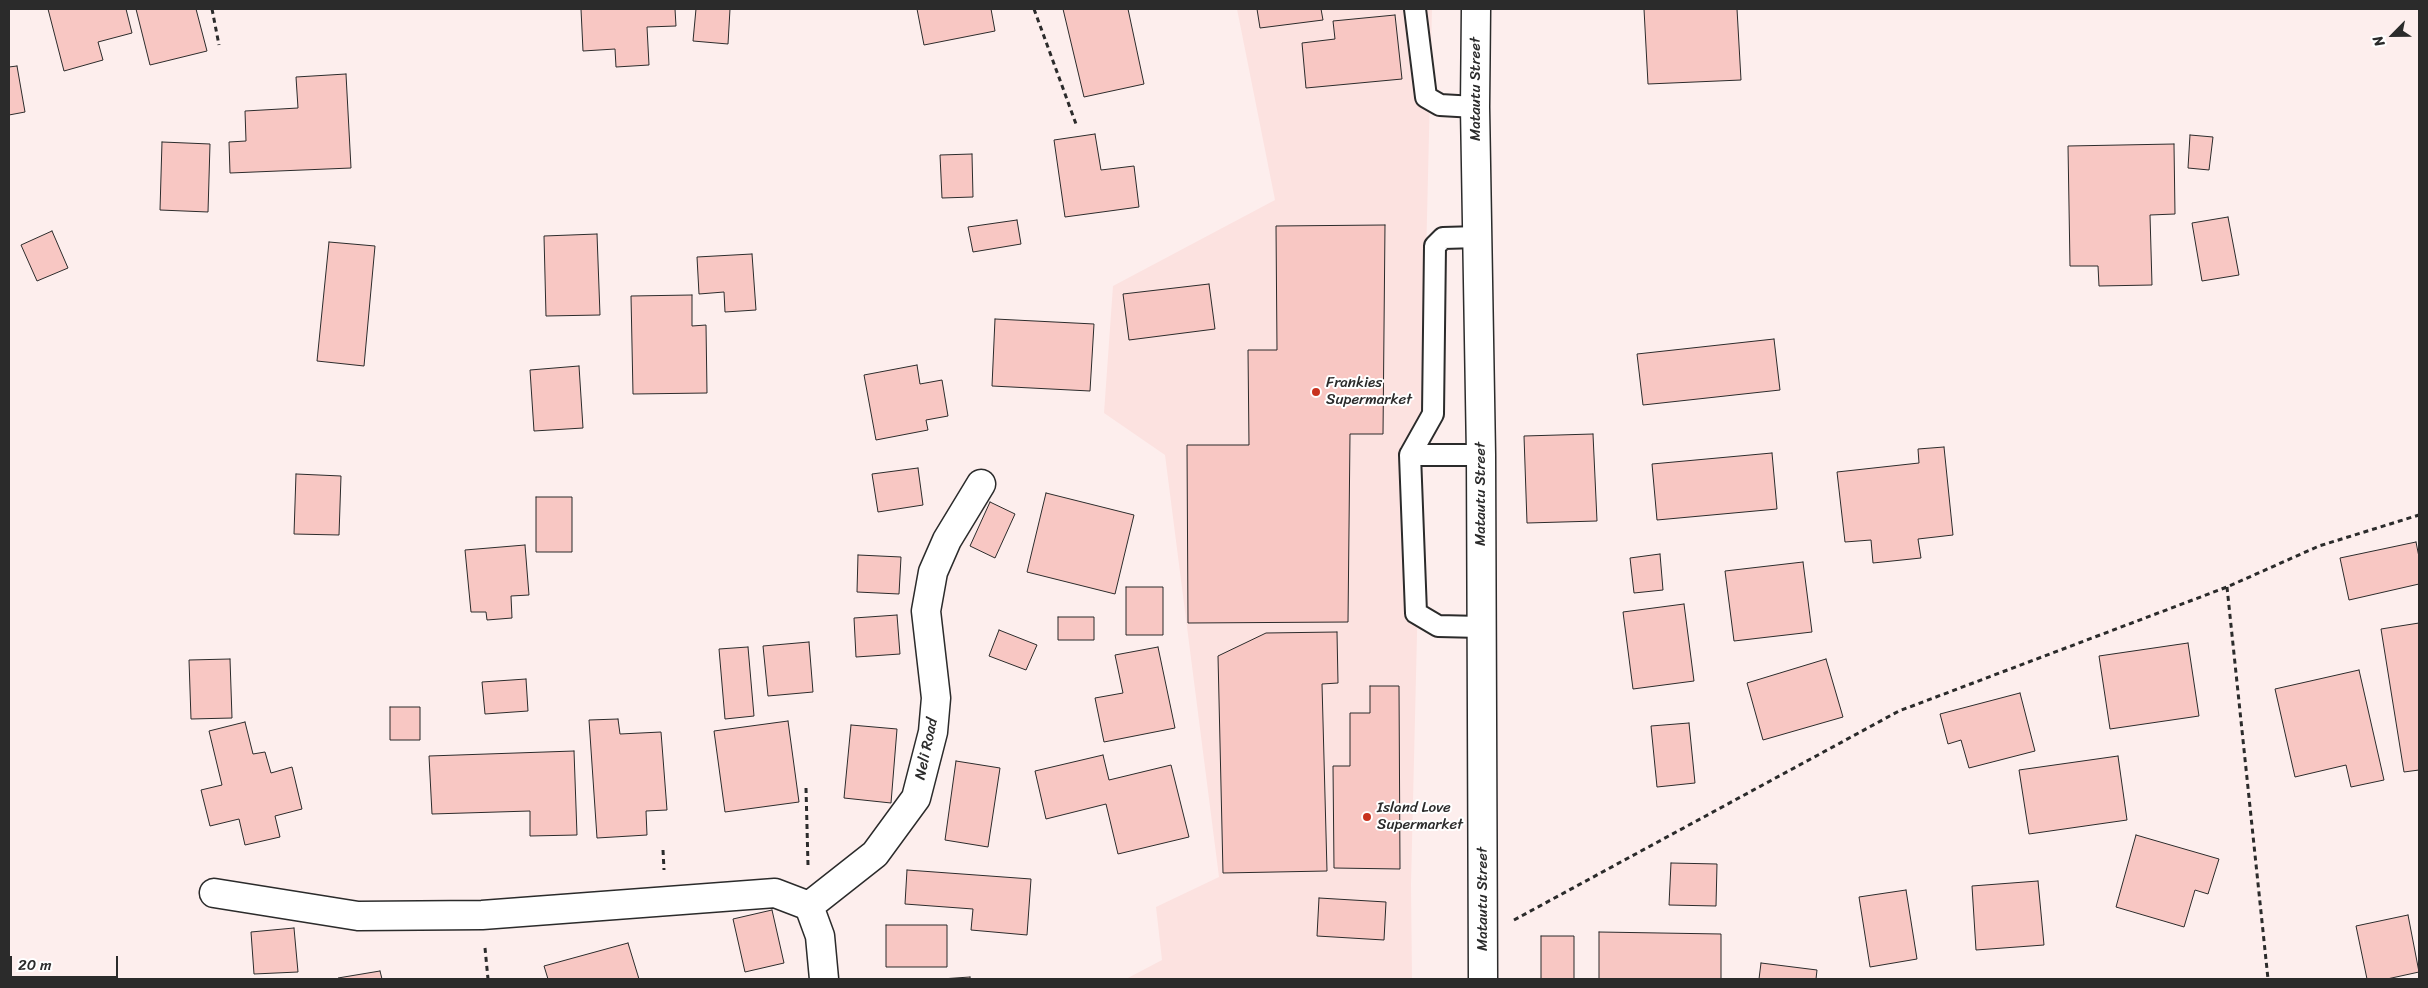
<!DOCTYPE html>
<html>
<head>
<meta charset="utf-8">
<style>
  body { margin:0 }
  #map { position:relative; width:2428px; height:988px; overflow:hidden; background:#fdeeed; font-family:Sriracha,sans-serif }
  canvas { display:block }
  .frame { position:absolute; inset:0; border:10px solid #2b2b2b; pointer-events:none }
  .north { position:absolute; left:2368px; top:10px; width:50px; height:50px; -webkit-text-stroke:4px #fff; paint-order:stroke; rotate:247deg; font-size:14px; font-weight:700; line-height:20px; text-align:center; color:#2b2b2b }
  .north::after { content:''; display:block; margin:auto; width:18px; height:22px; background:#2b2b2b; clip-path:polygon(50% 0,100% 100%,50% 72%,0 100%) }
  .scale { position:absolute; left:10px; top:956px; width:108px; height:22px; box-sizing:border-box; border:2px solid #2b2b2b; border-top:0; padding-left:6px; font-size:15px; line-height:18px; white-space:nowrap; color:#2b2b2b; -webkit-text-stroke:4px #fff; paint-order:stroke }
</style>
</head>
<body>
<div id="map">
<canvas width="2428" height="988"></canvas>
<div class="frame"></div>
<div class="north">N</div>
<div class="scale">20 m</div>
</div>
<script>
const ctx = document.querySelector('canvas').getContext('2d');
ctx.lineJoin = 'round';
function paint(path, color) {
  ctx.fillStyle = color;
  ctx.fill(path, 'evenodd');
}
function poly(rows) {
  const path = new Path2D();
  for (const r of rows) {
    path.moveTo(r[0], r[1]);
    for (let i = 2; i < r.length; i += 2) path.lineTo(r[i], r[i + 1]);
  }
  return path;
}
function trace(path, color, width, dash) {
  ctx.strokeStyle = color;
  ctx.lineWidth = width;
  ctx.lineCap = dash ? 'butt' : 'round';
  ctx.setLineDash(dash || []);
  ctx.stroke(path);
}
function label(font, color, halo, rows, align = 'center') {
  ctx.font = font + ' Sriracha,sans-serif';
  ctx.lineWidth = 4;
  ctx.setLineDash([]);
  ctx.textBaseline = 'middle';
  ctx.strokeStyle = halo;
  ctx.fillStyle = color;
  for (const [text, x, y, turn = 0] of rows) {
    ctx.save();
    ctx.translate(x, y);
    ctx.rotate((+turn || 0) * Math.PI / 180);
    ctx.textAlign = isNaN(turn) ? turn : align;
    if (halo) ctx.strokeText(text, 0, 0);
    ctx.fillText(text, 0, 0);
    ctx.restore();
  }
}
const built = poly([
  [1237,9,1432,9,1411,884,1412,979,1126,979,1162,960,1156,907,1219,877,1165,455,1104,413,1113,286,1275,200]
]);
const building = poly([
  [48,9,126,9,132,33,98,42,103,60,64,71,48,9],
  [136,9,196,9,207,51,150,65,136,9],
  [581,9,675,9,676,26,647,27,649,65,616,67,615,49,583,51,581,9],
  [696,9,730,9,728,44,693,41,696,9],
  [917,9,991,9,995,31,924,45,917,9],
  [1063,9,1128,9,1144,84,1084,97,1063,9],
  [1257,9,1321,9,1323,20,1260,28,1257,9],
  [1644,9,1737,9,1741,80,1648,84,1644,9],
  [1395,15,1402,79,1306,88,1302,43,1335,39,1333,21,1395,15],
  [17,66,25,112,9,115,9,67,17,66],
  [346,74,351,168,230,173,229,142,246,141,245,111,298,108,296,77,346,74],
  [1095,134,1101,170,1134,166,1139,207,1065,217,1054,140,1095,134],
  [2190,135,2213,137,2209,170,2188,168,2190,135],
  [162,142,210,144,208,212,160,210,162,142],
  [2174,144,2175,214,2150,215,2152,285,2099,286,2098,266,2070,266,2068,146,2174,144],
  [972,154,973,197,942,198,940,155,972,154],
  [2228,217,2239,275,2202,281,2192,223,2228,217],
  [1017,220,1021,244,973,252,968,227,1017,220],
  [1385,225,1383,434,1350,434,1348,622,1188,623,1187,445,1249,445,1248,350,1277,350,1276,226,1385,225],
  [52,231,68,268,37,281,21,245,52,231],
  [597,234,600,315,546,316,544,236,597,234],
  [329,242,375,246,364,366,317,361,329,242],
  [752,254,756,310,725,312,724,292,699,294,697,257,752,254],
  [1209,284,1215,329,1129,340,1123,294,1209,284],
  [692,295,692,326,706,325,707,393,633,394,631,296,692,295],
  [995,319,1094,324,1090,391,992,386,995,319],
  [1774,339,1780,390,1643,405,1637,354,1774,339],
  [917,365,920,384,942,380,948,416,926,420,928,430,876,440,864,375,917,365],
  [579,366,583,428,534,431,530,370,579,366],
  [1593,434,1597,521,1527,523,1524,436,1593,434],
  [1944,447,1953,535,1918,539,1921,558,1873,563,1871,540,1845,542,1837,472,1919,463,1918,449,1944,447],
  [1772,453,1777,509,1657,520,1652,464,1772,453],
  [918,468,923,505,878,512,872,474,918,468],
  [296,474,341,476,339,535,294,534,296,474],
  [1046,493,1134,515,1115,594,1027,572,1046,493],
  [536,497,572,497,572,552,536,552,536,497],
  [990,502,1015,514,995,558,970,546,990,502],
  [2416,542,2419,557,2419,584,2349,600,2340,558,2416,542],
  [525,545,529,595,511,596,512,618,487,620,486,612,471,612,465,550,525,545],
  [1660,554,1663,590,1634,593,1630,558,1660,554],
  [858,555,901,557,899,594,857,592,858,555],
  [1803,562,1812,632,1734,641,1725,571,1803,562],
  [1126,587,1163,587,1163,635,1126,635,1126,587],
  [1684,604,1694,681,1633,689,1623,612,1684,604],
  [897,615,900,654,856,657,854,618,897,615],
  [1058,617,1094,617,1094,640,1058,640,1058,617],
  [2419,623,2419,770,2404,772,2381,629,2419,623],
  [999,630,1037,645,1026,670,989,656,999,630],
  [1337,632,1338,683,1322,684,1327,871,1223,873,1218,656,1266,633,1337,632],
  [809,642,813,692,768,696,763,646,809,642],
  [2188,643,2199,716,2110,729,2099,656,2188,643],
  [748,647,754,716,725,719,719,649,748,647],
  [1158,647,1175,728,1104,742,1095,698,1123,693,1115,655,1158,647],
  [230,659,232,718,191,719,189,660,230,659],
  [1826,659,1843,717,1763,740,1747,683,1826,659],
  [2359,670,2384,780,2351,787,2346,765,2295,777,2275,689,2359,670],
  [526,679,528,711,485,714,482,682,526,679],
  [1370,686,1399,686,1400,869,1334,868,1333,766,1350,766,1350,713,1370,713,1370,686],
  [2020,693,2035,751,1969,768,1961,740,1948,744,1940,714,2020,693],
  [390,707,420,707,420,740,390,740,390,707],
  [618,719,620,734,661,732,667,810,646,811,647,835,597,838,589,720,618,719],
  [788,721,799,802,725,812,714,731,788,721],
  [245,722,253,754,265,752,271,773,292,767,302,809,275,816,280,837,245,845,239,819,210,826,201,790,222,785,209,731,245,722],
  [1689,723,1695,783,1657,787,1651,726,1689,723],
  [851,725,897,729,891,803,844,798,851,725],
  [574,751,577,835,530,836,530,811,432,814,429,756,574,751],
  [1103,755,1109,780,1171,765,1189,837,1118,854,1106,804,1046,819,1035,771,1103,755],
  [2118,756,2127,820,2029,834,2019,770,2118,756],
  [956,761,1000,768,988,847,945,840,956,761],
  [2136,835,2219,859,2208,894,2195,890,2184,927,2116,907,2136,835],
  [1671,863,1717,864,1716,906,1669,905,1671,863],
  [907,870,1031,879,1027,935,971,930,973,909,905,904,907,870],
  [2038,881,2044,945,1976,950,1972,886,2038,881],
  [1906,890,1917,959,1870,967,1859,897,1906,890],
  [1319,898,1386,902,1384,940,1317,936,1319,898],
  [772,910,784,963,745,972,733,919,772,910],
  [2408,915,2419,972,2387,979,2367,979,2356,926,2408,915],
  [886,925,947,925,947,967,886,967,886,925],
  [294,928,298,972,254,974,251,932,294,928],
  [1599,932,1721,934,1721,979,1599,979,1599,932],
  [1541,936,1574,936,1574,979,1541,979,1541,936],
  [628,943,639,979,548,979,544,966,628,943],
  [1761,963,1817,970,1816,979,1759,979,1761,963],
  [380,971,382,979,338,979,338,978,380,971],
  [970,977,970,979,941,979,970,977]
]);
const path = poly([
  [212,9,219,45],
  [1034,9,1076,124],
  [2227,587,2268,979],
  [806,788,808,865],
  [663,850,664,870],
  [1514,920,1899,711,2227,587,2319,546,2419,515],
  [485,948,488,979]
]);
const service = poly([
  [1415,9,1426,97,1440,105,1475,107],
  [1478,237,1443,238,1435,246,1433,414,1410,455,1416,613,1438,626,1481,627],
  [1410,455,1481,455]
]);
const minor = poly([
  [214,893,358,916,482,915,775,893,809,906],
  [809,906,875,854,916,798,933,732,936,698,926,611,933,572,947,540,981,484],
  [809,906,820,936,824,979]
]);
const primary = poly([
  [1476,9,1475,107,1481,455,1483,979]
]);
const markers = [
  [1316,392,5,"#c8321e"],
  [1367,817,5,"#c8321e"]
];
const streetNames = [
  ["Matautu Street",1476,89,-90],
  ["Matautu Street",1481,494,-90],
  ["Neli Road",927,749,-78],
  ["Matautu Street",1483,899,-90]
];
const poiNames = [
  ["Frankies",1326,383],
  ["Supermarket",1326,400],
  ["Island Love",1377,808],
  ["Supermarket",1377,825]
];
paint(built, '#fce2e0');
paint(building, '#f8c7c3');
trace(building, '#2b2b2b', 1);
trace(service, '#2b2b2b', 24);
trace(minor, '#2b2b2b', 31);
trace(primary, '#2b2b2b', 31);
trace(path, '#2b2b2b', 3, [5, 4]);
trace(service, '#fff', 20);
trace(minor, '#fff', 28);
trace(primary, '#fff', 28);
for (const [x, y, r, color] of markers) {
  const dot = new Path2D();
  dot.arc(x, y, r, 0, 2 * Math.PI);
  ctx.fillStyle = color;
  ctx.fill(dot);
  trace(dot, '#fff', 2);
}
label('15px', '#2b2b2b', '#fff', streetNames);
label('15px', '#2b2b2b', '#fff', poiNames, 'left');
</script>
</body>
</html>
